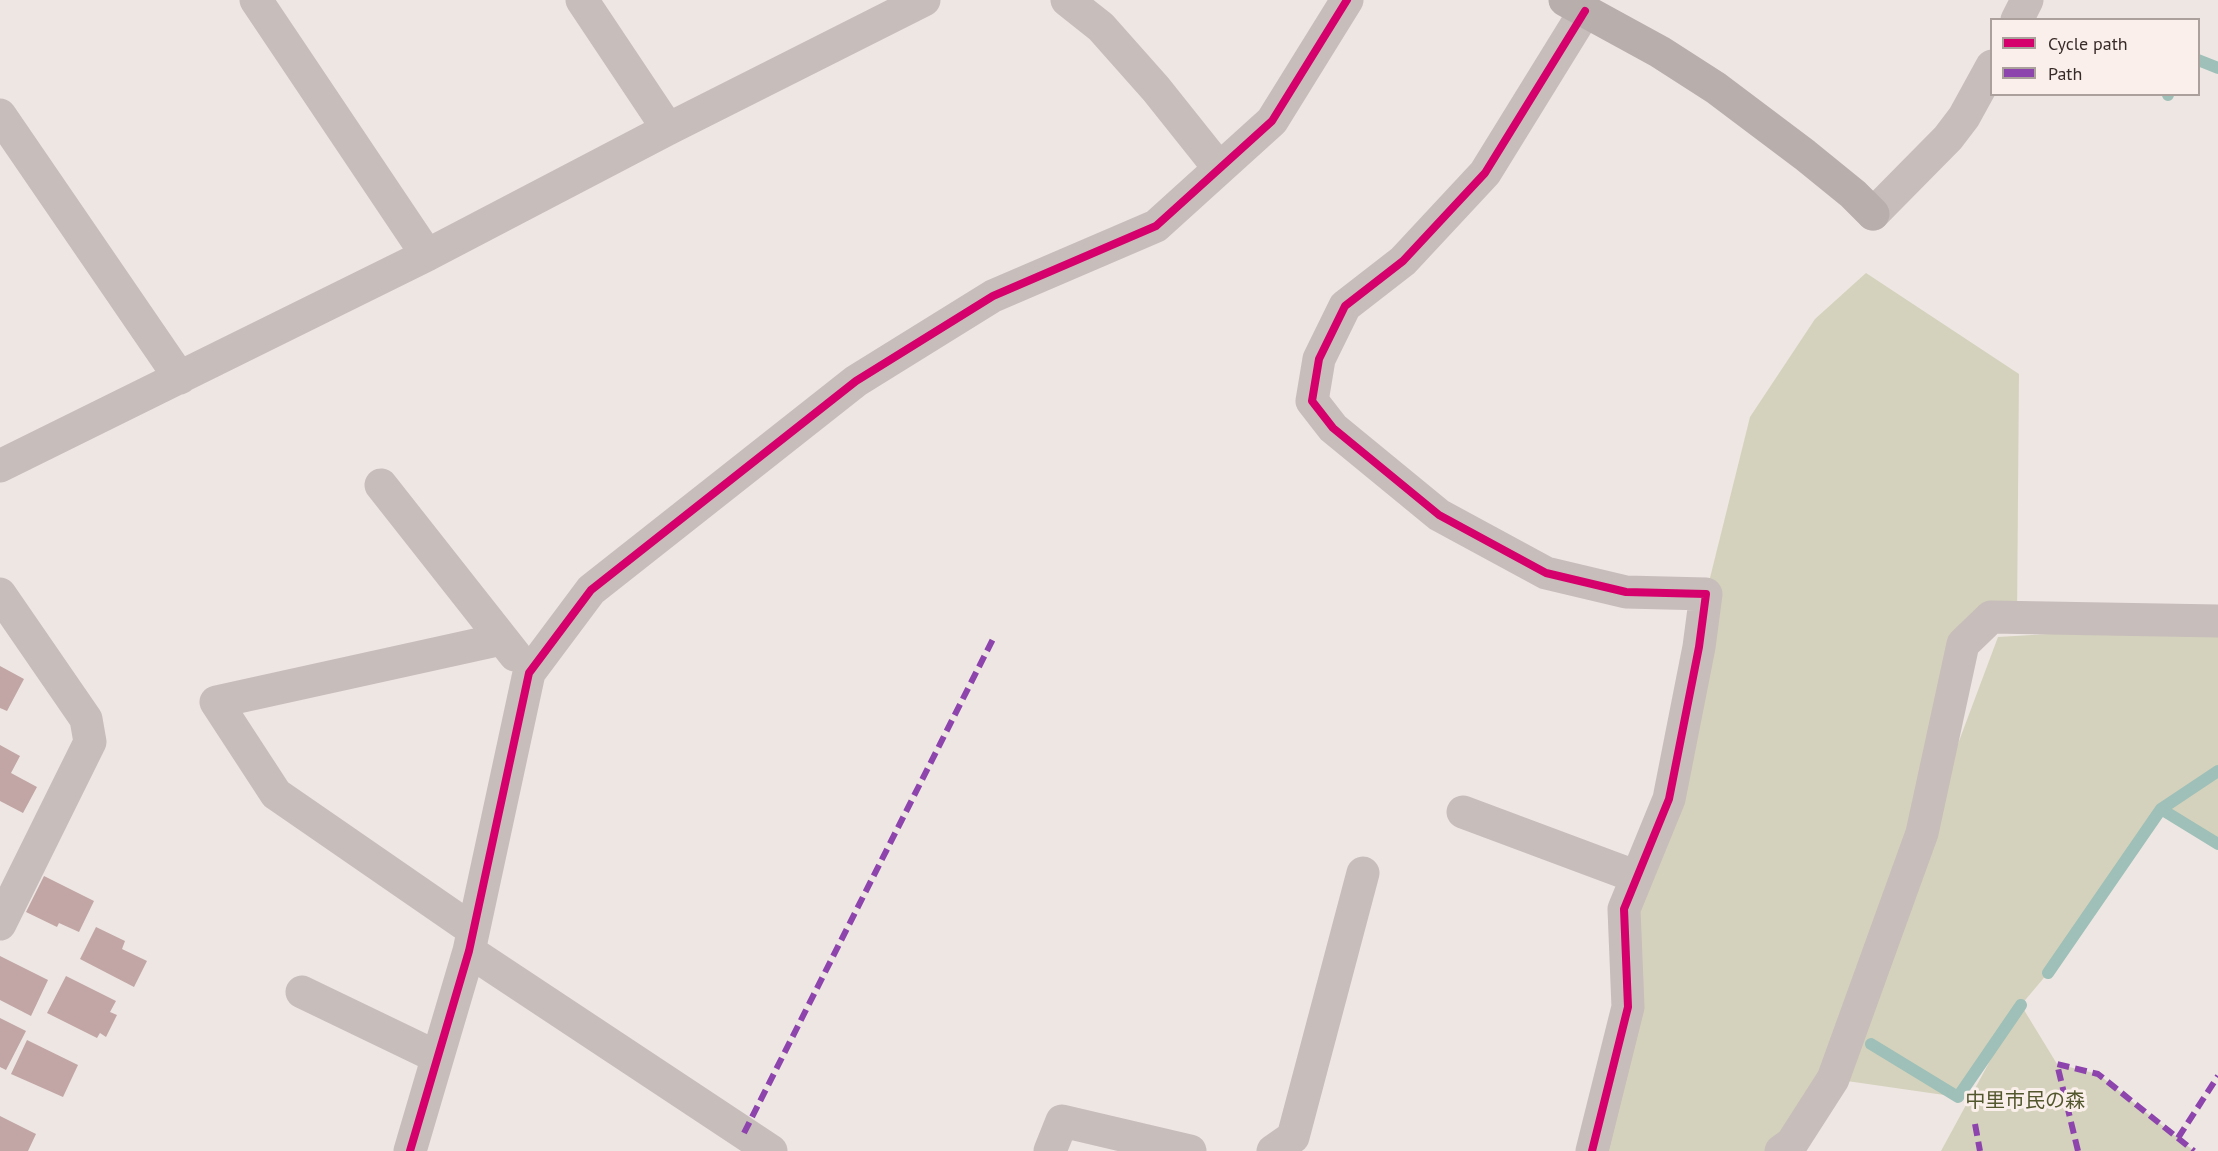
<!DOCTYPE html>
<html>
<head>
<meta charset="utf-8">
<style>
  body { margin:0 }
  #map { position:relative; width:2218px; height:1151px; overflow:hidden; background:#eee6e3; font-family:"PT Sans",sans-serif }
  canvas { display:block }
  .legend { position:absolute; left:1990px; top:18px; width:210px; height:78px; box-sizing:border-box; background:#faefea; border:2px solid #aca09d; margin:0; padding:8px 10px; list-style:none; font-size:18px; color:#382a29 }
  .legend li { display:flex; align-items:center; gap:12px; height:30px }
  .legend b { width:30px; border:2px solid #aca09d }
</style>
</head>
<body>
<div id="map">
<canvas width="2218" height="1151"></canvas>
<ul class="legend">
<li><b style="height:8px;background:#d6006c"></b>Cycle path</li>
<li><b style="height:8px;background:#8e44ad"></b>Path</li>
</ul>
</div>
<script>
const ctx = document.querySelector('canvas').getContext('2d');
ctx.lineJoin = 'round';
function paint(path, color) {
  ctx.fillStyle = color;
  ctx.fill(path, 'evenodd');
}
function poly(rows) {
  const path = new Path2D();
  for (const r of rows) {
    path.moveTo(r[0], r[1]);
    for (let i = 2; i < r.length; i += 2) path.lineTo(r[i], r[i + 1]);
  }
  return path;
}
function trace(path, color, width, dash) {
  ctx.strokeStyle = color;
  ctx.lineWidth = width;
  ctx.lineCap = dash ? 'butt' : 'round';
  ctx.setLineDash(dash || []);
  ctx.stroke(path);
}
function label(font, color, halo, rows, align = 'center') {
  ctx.font = font + ' "PT Sans","Noto Sans JP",sans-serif';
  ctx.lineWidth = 6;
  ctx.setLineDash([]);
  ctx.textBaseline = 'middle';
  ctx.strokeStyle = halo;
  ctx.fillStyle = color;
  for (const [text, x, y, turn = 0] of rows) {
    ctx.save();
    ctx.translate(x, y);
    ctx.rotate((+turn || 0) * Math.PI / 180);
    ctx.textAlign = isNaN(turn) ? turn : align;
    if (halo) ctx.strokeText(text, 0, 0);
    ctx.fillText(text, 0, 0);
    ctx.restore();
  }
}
const green = poly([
  [1866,273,2019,374,2017,618,1963,644,1862,1000,1998,637,2218,624,2218,844,2161,809,2048,973,2021,1005,2057,1064,2098,1074,2194,1151,1941,1151,2016,1013,1958,1097,1833,1079,1781,1151,1592,1151,1628,1007,1624,909,1706,594,1750,417,1815,319]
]);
const stream = poly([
  [2198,60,2218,68],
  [2168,95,2168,94],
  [2161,809,2218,844],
  [2048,973,2161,809,2218,771],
  [1871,1044,1958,1097,2021,1005]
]);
const building = poly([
  [0,666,24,679,7,711,0,708],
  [0,745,20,756,11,773,37,787,23,813,0,801],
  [44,876,94,901,79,932,59,923,57,927,26,912],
  [96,927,125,941,122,949,147,961,134,987,80,959],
  [0,956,48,980,31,1016,0,1000],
  [66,976,116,1001,110,1012,117,1015,106,1037,100,1033,97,1038,47,1013],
  [0,1018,26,1031,6,1070,0,1067],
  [27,1040,78,1065,63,1097,11,1074],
  [0,1116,36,1134,28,1151,0,1151]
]);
const street = poly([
  [256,0,427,255],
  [582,0,668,129],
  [1067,0,1101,27,1156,89,1219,168],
  [1585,11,1485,173,1403,261,1345,306,1319,359,1312,401,1333,428,1439,515,1546,573,1626,592,1706,594,1699,647,1669,799,1624,909,1628,1007,1592,1151],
  [2017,20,2027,0],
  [0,115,180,378],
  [1873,214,1948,138,1964,117,1992,66],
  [0,466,427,255,668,129,924,0],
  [381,485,515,655],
  [0,594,86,719,90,742,0,924],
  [1463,812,1637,877],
  [473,930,276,794,216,702,502,639],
  [469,951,771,1151],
  [302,992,437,1057],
  [410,1151,469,951,529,673,591,590,856,381,993,296,1156,226,1272,121,1347,0],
  [1050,1151,1062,1121,1190,1151],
  [1273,1151,1293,1137,1363,873],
  [1781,1151,1792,1143,1833,1079,1922,833,1963,644,1991,617,2218,621]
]);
const secondary = poly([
  [1565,0,1660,52,1716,88,1805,155,1853,194,1873,214]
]);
const quiet = poly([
  [1975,1124,1980,1151],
  [744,1133,993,639],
  [2178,1138,2218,1076],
  [2078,1151,2057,1064,2098,1074,2194,1151]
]);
const cycleway = poly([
  [1585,11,1485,173,1403,261,1345,306,1319,359,1312,401,1333,428,1439,515,1546,573,1626,592,1706,594,1699,647,1669,799,1624,909,1628,1007,1592,1151],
  [410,1151,469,951,529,673,591,590,856,381,993,296,1156,226,1272,121,1347,0]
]);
const parkNames = [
  ["中里市民の森",2025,1101]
];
paint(green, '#d4d2bc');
trace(stream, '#9ec0b8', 12);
paint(building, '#c1a6a5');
trace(street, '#c7bdbb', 33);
trace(secondary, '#b8aeac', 33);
trace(quiet, '#8e44ad', 6, [12, 6]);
trace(cycleway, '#d6006c', 8);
label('20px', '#53572d', '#faefea', parkNames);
</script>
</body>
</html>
